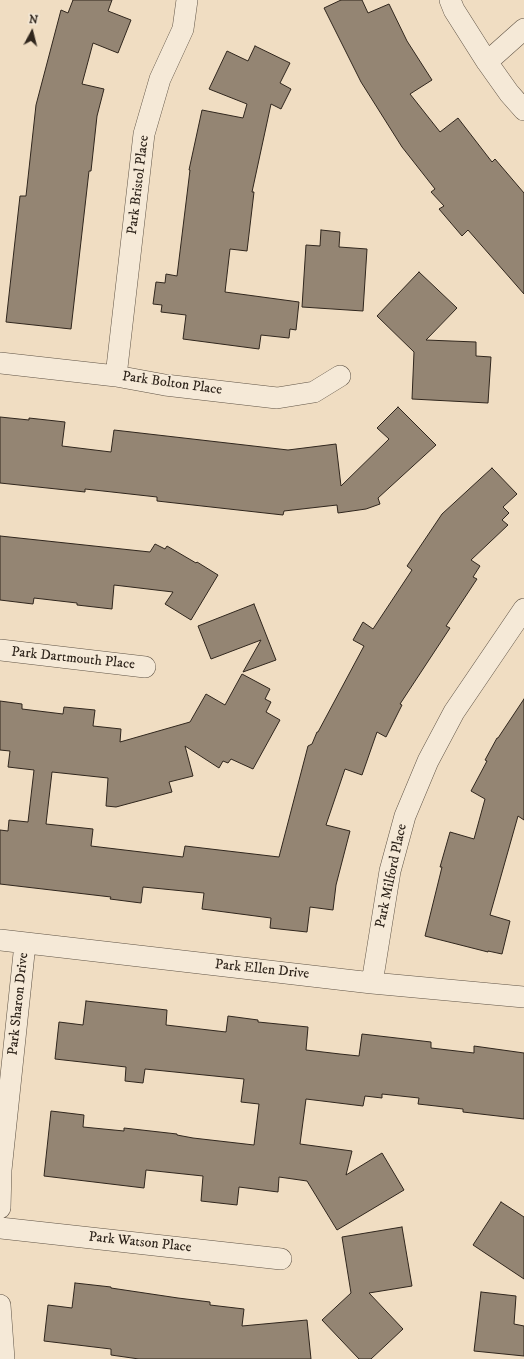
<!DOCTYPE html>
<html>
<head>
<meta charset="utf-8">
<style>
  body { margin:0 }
  #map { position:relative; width:524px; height:1359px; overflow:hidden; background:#f0ddc2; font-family:"IM FELL DW Pica",serif }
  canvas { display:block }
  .north { position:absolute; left:12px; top:12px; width:40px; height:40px; -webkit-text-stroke:3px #f5e9d7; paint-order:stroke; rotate:7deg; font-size:11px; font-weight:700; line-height:16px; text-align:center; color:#30261d }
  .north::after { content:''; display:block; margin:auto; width:14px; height:18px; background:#30261d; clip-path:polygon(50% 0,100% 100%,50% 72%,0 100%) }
</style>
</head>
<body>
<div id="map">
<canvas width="524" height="1359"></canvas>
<div class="north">N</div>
</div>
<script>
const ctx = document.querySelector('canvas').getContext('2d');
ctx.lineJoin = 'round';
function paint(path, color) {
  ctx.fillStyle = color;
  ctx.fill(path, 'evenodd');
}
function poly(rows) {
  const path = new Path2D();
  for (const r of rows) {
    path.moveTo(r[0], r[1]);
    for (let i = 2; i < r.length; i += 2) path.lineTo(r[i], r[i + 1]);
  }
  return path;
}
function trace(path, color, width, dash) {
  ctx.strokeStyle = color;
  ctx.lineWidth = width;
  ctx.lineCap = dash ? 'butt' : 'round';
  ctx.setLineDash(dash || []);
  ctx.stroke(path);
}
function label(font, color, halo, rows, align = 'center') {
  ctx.font = font + ' "IM FELL DW Pica",serif';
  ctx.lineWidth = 3.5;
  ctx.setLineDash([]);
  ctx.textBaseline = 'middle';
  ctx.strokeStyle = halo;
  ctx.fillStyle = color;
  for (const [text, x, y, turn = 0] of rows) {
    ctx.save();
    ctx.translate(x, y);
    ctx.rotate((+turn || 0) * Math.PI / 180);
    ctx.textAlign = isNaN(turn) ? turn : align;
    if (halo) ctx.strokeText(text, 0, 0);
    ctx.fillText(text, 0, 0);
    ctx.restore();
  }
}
const building = poly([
  [73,0,112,0,108,11,131,20,118,53,93,43,82,84,104,89,97,116,91,171,89,171,71,329,6,322,20,196,26,196,36,105,61,10,68,13,73,0],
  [341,0,362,0,368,13,389,4,407,41,432,80,410,94,440,132,458,118,492,162,495,159,524,193,524,294,468,230,462,236,439,209,444,206,431,192,435,189,402,147,361,82,324,8,341,0],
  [255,46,290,63,280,83,291,89,281,109,271,104,252,192,254,192,247,251,230,249,225,292,299,302,296,330,290,329,289,338,261,335,259,349,183,339,186,315,161,312,162,305,153,304,156,282,165,283,166,274,177,276,190,170,189,170,202,110,243,118,247,104,209,89,227,51,248,61,255,46],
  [321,230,340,232,339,247,367,249,363,311,302,307,306,245,320,246,321,230],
  [419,272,457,308,426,340,476,342,476,356,491,357,488,403,412,399,414,352,377,316,419,272],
  [398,407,436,445,378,498,380,504,366,509,338,513,337,505,284,511,283,515,157,501,157,497,85,489,85,492,0,483,0,417,29,420,29,418,65,422,62,446,111,452,114,430,288,450,336,444,341,486,389,439,377,428,398,407],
  [492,468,517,494,503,507,509,513,502,520,508,525,471,560,480,566,473,577,477,579,446,626,450,628,400,704,402,705,386,737,377,732,362,775,345,769,326,825,350,831,336,885,333,910,310,907,307,932,270,928,271,918,202,909,204,893,143,887,141,903,110,899,111,897,0,884,0,830,8,831,9,820,28,822,34,770,8,767,10,751,0,750,0,701,22,704,22,709,63,714,64,707,95,710,93,726,121,729,120,742,190,722,206,694,225,705,242,674,270,689,265,699,271,702,266,712,280,720,253,769,231,759,228,763,223,761,219,768,185,746,193,776,169,782,172,792,116,807,106,806,108,778,52,772,46,824,93,829,91,846,183,857,185,846,279,857,308,746,312,744,317,732,318,732,364,646,353,640,363,622,373,629,412,570,407,566,442,514,492,468],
  [0,536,150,552,155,544,165,549,167,546,196,563,197,562,218,575,191,620,165,604,173,592,114,585,112,609,77,605,77,603,34,598,33,604,0,600,0,536],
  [254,604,276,660,243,672,261,640,211,659,198,626,254,604],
  [524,699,524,820,518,816,490,915,510,921,502,954,488,951,488,952,425,936,442,867,440,867,450,832,474,839,485,799,471,791,487,761,485,760,497,738,498,738,524,699],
  [86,1001,167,1010,166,1025,226,1032,228,1016,258,1020,258,1022,308,1027,306,1050,340,1054,359,1056,362,1034,431,1042,431,1048,474,1053,474,1046,524,1053,524,1119,463,1112,463,1109,418,1104,419,1098,382,1094,382,1098,365,1096,363,1106,306,1099,300,1144,352,1151,346,1175,382,1153,404,1190,337,1230,307,1181,279,1177,278,1192,239,1187,237,1205,201,1201,203,1176,146,1170,144,1188,44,1176,51,1111,84,1115,83,1127,124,1131,124,1128,177,1134,177,1135,193,1138,254,1145,259,1104,241,1102,244,1079,145,1069,143,1083,125,1081,126,1067,55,1059,59,1022,83,1025,86,1001],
  [501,1202,524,1217,524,1279,473,1245,501,1202],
  [402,1227,412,1286,369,1293,403,1329,371,1359,359,1359,322,1320,351,1293,342,1237,402,1227],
  [75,1283,111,1287,111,1288,178,1298,210,1302,210,1305,244,1309,242,1326,307,1320,311,1359,139,1359,111,1355,111,1349,44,1341,48,1305,72,1308,75,1283],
  [481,1292,516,1296,514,1324,524,1326,524,1356,474,1351,481,1292]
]);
const street = poly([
  [450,0,454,10,487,62,509,93,524,110],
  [487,62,524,29],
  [0,363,116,376,165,385,277,398,314,392,340,376],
  [116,376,144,134,160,79,183,29,187,0],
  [0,650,145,667],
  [0,940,372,983,524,997],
  [372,983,390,871,405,816,428,761,454,712,524,609],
  [0,1208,1,1170,25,944],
  [0,1228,281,1259],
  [0,1305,4,1359]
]);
const streetNames = [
  ["Park Bristol Place",139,185,-83],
  ["Park Bolton Place",172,384,8],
  ["Park Dartmouth Place",73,659,6],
  ["Park Milford Place",392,876,-78],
  ["Park Ellen Drive",262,970,6],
  ["Park Sharon Drive",19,1004,-84],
  ["Park Watson Place",140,1243,6]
];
paint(building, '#948573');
trace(building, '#30261d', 1);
trace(street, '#605446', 22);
trace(street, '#f5e9d7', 21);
label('14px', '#30261d', '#f5e9d7', streetNames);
</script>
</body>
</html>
